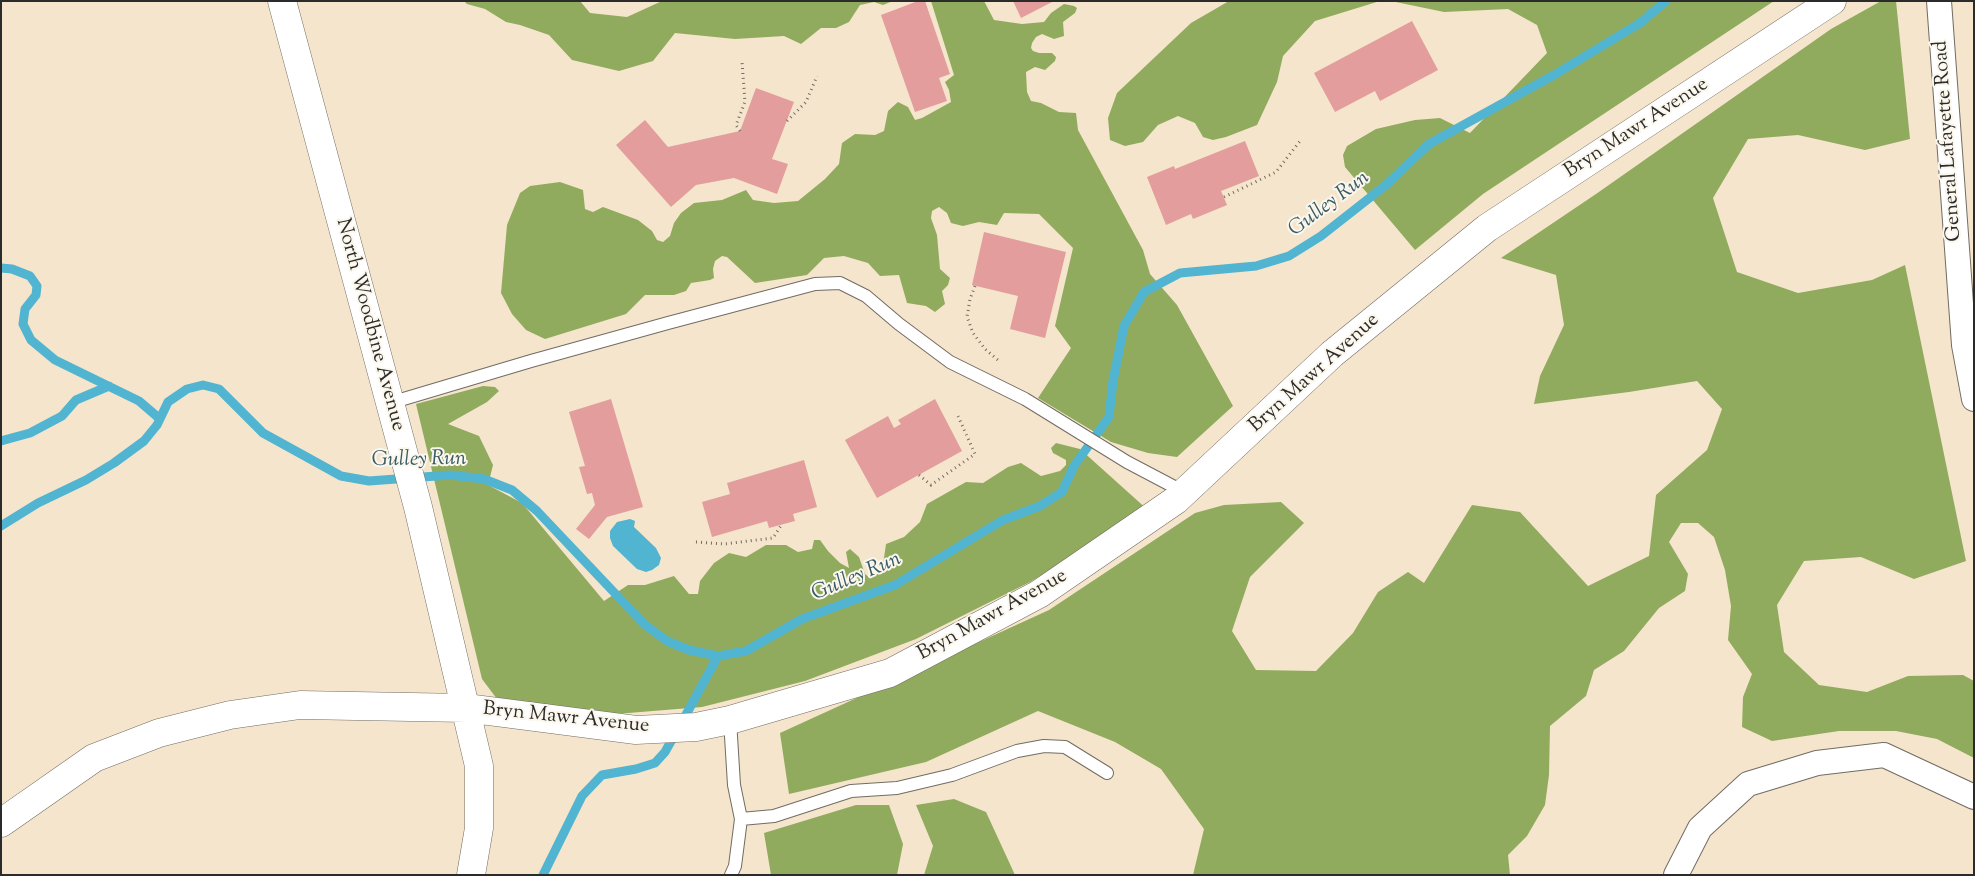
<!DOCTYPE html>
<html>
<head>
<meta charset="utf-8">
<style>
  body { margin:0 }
  #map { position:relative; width:1975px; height:876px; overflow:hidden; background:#f5e5cc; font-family:"Sorts Mill Goudy",serif }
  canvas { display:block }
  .frame { position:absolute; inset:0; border:2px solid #2b2b2b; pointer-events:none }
</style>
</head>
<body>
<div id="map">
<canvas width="1975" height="876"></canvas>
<div class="frame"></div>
</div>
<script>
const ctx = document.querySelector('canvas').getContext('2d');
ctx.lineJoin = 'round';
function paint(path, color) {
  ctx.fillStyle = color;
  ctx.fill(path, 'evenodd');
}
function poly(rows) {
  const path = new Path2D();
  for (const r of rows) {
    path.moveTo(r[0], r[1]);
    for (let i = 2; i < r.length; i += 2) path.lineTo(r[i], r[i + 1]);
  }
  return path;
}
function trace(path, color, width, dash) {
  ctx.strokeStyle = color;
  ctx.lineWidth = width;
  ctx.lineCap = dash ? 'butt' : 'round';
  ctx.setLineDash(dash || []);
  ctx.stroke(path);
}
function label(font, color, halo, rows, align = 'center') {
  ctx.font = font + ' "Sorts Mill Goudy",serif';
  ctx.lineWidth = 4;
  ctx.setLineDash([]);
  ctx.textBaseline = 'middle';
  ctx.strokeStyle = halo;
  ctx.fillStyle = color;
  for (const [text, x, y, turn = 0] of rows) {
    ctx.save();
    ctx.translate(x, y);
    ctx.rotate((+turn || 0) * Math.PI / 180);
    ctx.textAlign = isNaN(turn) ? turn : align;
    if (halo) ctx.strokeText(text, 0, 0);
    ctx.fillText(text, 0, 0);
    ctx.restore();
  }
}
const forest = poly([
  [464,1,580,1,590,13,627,17,662,1,893,1,883,5,874,2,860,5,849,22,836,28,821,28,801,44,784,36,735,39,675,33,653,61,619,71,572,60,549,35,520,25,506,22,485,9,467,4],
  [931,1,984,1,994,20,1022,24,1044,22,1051,13,1064,4,1074,6,1077,8,1075,13,1063,22,1064,36,1054,39,1042,34,1036,37,1032,43,1031,48,1033,51,1039,53,1052,53,1056,57,1055,61,1045,70,1035,67,1026,72,1027,92,1031,101,1041,103,1059,112,1076,113,1078,130,1143,250,1150,274,1177,305,1233,406,1177,457,1148,453,1111,442,1038,398,1071,348,1055,326,1073,248,1039,214,1004,213,997,225,979,222,963,226,951,223,947,213,939,207,932,211,931,218,937,235,940,269,950,278,948,285,942,291,945,304,935,312,926,306,907,303,899,275,880,276,868,263,844,256,824,258,807,275,755,283,727,257,722,256,715,261,713,269,714,278,710,280,691,283,686,291,674,295,645,295,626,314,545,339,526,330,512,314,501,293,507,225,520,193,530,186,560,182,583,190,585,209,593,212,603,207,638,220,652,231,657,240,663,242,670,236,674,223,681,213,694,203,722,200,746,190,753,200,774,203,798,201,825,179,839,164,842,143,855,134,875,135,884,131,888,111,898,102,908,107,915,120,922,118,951,102,949,90,945,82,954,75],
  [1229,1,1380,1,1315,21,1283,56,1277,82,1257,125,1226,137,1213,140,1203,137,1195,123,1178,116,1158,125,1143,142,1125,146,1110,140,1108,118,1117,93,1191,23],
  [1391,1,1774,1,1483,194,1415,250,1345,167,1343,155,1347,146,1376,129,1415,120,1440,118,1470,133,1547,53,1537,25,1508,9,1444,12],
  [1881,1,1896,1,1910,139,1865,150,1798,135,1748,139,1713,198,1737,272,1798,293,1872,280,1905,265,1966,561,1914,579,1861,557,1804,561,1777,605,1784,652,1819,685,1867,692,1908,676,1963,675,1974,681,1974,758,1937,739,1896,731,1839,731,1772,741,1742,727,1743,697,1752,674,1728,640,1731,606,1725,570,1714,537,1698,523,1681,523,1669,542,1688,574,1685,591,1659,608,1624,651,1594,670,1586,696,1550,726,1549,775,1545,805,1527,836,1508,855,1510,875,1193,875,1204,829,1161,769,1115,742,1038,711,926,762,789,794,780,733,1049,610,1195,513,1224,505,1281,502,1304,523,1250,577,1232,631,1256,670,1316,671,1353,633,1378,592,1408,572,1424,583,1472,505,1520,512,1588,586,1649,556,1656,495,1707,450,1722,409,1697,381,1629,392,1534,404,1540,376,1564,325,1556,275,1501,258,1596,194,1831,29],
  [483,386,495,387,499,391,487,402,448,424,479,436,493,465,488,485,522,503,604,601,628,585,645,585,674,576,689,594,698,594,700,581,714,563,729,553,746,557,766,545,786,545,798,552,812,549,814,540,820,540,828,551,840,563,849,568,846,552,850,549,859,557,865,574,870,578,877,574,883,565,886,544,904,537,920,522,927,504,966,482,983,483,1008,467,1021,463,1041,476,1060,471,1066,465,1066,460,1053,453,1051,448,1056,443,1080,449,1149,511,1030,582,916,639,805,681,702,707,616,714,497,699,482,679,416,404],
  [954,799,986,812,1015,875,924,875,933,846,916,805],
  [856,805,889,805,903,844,897,875,771,875,764,833]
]);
const water = poly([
  [630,519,635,521,634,527,656,548,661,558,659,565,652,570,646,572,637,569,613,546,610,538,610,531,617,522]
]);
const stream = poly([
  [1,268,12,269,30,276,37,286,36,295,25,309,23,324,31,340,55,360,139,401,160,419],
  [1,441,30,433,62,416,76,400,109,386],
  [1,526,38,503,86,480,114,463,144,441,157,425,168,402,187,389,203,385,219,389,263,433,341,476,369,481,450,475,484,479,512,490,537,511,644,624,667,641,689,650,718,656,746,651,802,619,895,585,1003,520,1040,506,1062,492,1074,466,1109,417,1113,381,1124,326,1144,292,1180,273,1256,266,1289,256,1321,236,1386,185,1429,144,1554,75,1640,23,1666,1],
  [682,722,718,656],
  [543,875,582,796,602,775,636,769,655,763,665,752,675,734]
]);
const building = poly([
  [918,1,925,1,950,74,939,78,947,101,915,112,881,15],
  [1013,1,1054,1,1021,18],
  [1412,21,1438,70,1380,101,1375,91,1335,112,1314,73],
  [756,88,794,102,772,159,788,164,777,194,734,178,696,185,671,207,616,145,645,120,668,147,740,131],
  [1245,141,1259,176,1221,191,1227,205,1193,219,1191,214,1166,225,1147,177,1174,166,1175,169],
  [984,232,1066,252,1045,338,1010,329,1018,296,972,285],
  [611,399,643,507,607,517,589,539,576,529,595,505,592,493,587,494,579,467,585,466,569,412],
  [935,399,962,451,877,498,845,440,888,416,894,428,901,424,898,420],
  [804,460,817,507,793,514,795,521,769,528,767,521,712,537,702,502,730,494,727,483]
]);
const path = poly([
  [787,121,806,102,817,76],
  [740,131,736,125,745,102,742,62],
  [1224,197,1276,172,1300,141],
  [975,286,970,299,967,317,973,333,985,349,999,361],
  [919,475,931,485,975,454,958,416],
  [696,542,724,544,773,538,782,524]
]);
const lane = poly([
  [390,403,531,361,668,323,815,284,840,283,866,296,899,324,950,362,1025,399,1127,462,1184,492],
  [730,720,734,785,741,819,774,816,851,791,897,788,952,775,1017,751,1044,746,1065,747,1107,773],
  [731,875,735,866,741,819]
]);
const street = poly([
  [1939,1,1964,345,1974,399],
  [1676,875,1700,828,1748,784,1817,763,1884,755,1974,797]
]);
const secondary = poly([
  [282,1,418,507,479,766,479,828,471,875],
  [1,823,94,758,159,733,230,715,300,705,466,708,636,730,696,727,730,720,890,673,1039,594,1176,500,1332,354,1487,228,1832,1]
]);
const streetNames = [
  ["Bryn Mawr Avenue",1637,129,-33],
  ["General Lafayette Road",1949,141,-94],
  ["North Woodbine Avenue",369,325,75],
  ["Bryn Mawr Avenue",1315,374,-42],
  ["Bryn Mawr Avenue",993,616,-29],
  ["Bryn Mawr Avenue",566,719,6]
];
const waterNames = [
  ["Gulley Run",1330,205,-37],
  ["Gulley Run",419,461,-1],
  ["Gulley Run",857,578,-23]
];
paint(forest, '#90ab5d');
paint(water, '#51b4d0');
trace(stream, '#51b4d0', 9);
paint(building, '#e29d9c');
trace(lane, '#726c63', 14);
trace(street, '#726c63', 26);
trace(secondary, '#726c63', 29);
trace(path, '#726c63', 3, [1, 4]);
trace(lane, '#fff', 12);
trace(street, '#fff', 24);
trace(secondary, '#fff', 28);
label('20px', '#2b2b2b', '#fbf7ec', streetNames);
label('italic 21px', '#385b65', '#fbf7ec', waterNames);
</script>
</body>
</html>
